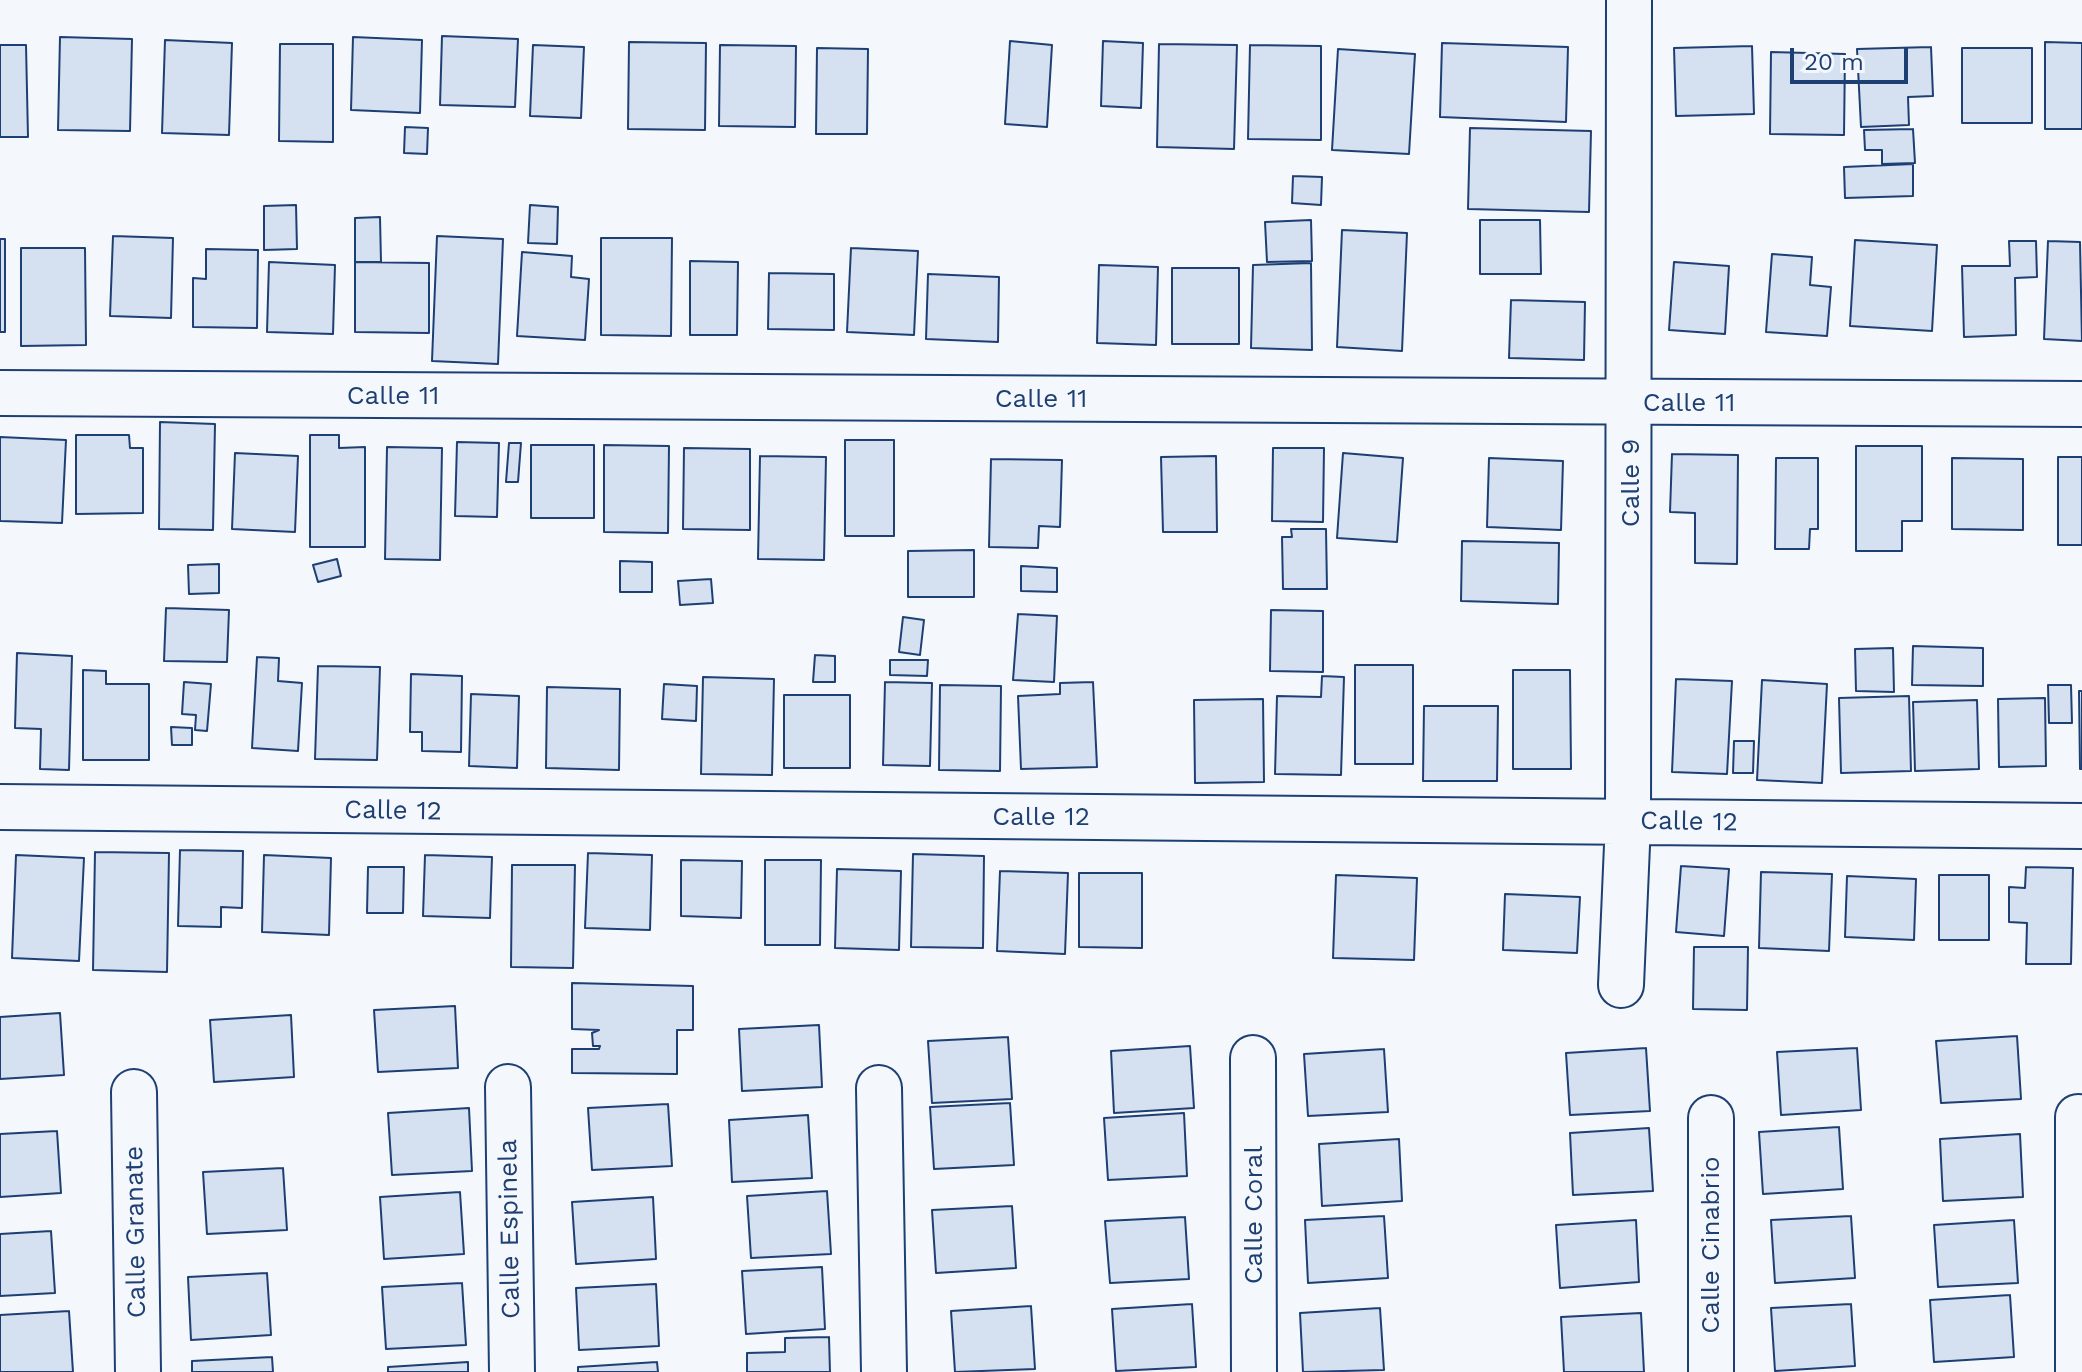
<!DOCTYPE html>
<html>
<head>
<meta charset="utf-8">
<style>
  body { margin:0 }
  #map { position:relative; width:2082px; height:1372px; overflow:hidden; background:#f4f7fb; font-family:"Work Sans",sans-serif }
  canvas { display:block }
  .scale { position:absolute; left:1790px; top:48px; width:118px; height:36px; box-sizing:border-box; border:4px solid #1d3f73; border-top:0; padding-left:10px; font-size:24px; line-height:28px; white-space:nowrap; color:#1d3f73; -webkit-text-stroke:6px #f4f7fb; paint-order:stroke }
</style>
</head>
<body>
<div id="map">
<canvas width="2082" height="1372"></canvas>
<div class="scale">20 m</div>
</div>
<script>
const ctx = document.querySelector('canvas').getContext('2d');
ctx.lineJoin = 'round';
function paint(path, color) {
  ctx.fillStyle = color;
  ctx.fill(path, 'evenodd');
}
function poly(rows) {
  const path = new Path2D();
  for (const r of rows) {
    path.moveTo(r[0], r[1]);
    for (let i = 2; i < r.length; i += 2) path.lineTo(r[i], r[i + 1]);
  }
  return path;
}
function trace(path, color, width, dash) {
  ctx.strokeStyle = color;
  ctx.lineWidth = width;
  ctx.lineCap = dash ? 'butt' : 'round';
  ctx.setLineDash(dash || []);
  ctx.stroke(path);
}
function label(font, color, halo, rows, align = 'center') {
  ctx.font = font + ' "Work Sans",sans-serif';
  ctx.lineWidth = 6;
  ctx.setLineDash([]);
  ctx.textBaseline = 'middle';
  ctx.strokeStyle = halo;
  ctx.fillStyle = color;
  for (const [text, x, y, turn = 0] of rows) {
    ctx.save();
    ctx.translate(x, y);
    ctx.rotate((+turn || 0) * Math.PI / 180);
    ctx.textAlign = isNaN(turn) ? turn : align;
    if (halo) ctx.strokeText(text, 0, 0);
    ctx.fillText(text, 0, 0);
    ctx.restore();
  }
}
const building = poly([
  [442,36,518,39,515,107,440,105,442,36],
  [60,37,132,39,130,131,58,130,60,37],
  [353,37,422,40,420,113,351,110,353,37],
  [165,40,232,43,229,135,162,133,165,40],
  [1010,41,1052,45,1047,127,1005,124,1010,41],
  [1103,41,1143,43,1141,108,1101,106,1103,41],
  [629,42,706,43,705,130,628,129,629,42],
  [2045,42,2082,43,2082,129,2045,129,2045,42],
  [1442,43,1568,47,1566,122,1440,117,1442,43],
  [280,44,333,44,333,142,279,141,280,44],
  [1159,44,1237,45,1234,149,1157,147,1159,44],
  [0,45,26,45,28,137,0,137,0,45],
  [533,45,584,47,581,118,530,116,533,45],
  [720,45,796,46,795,127,719,126,720,45],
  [1250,45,1321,46,1321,140,1248,139,1250,45],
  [1752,46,1754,114,1676,116,1674,48,1752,46],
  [1931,47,1933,96,1908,97,1909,125,1861,127,1857,49,1931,47],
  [817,48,868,49,867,134,816,134,817,48],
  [1962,48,2032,48,2032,123,1962,123,1962,48],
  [1338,49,1415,54,1409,154,1332,150,1338,49],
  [1771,52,1845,54,1844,135,1770,134,1771,52],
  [405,127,428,128,427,154,404,153,405,127],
  [1470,128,1591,131,1589,212,1468,209,1470,128],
  [1913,129,1915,163,1882,164,1882,150,1865,150,1864,130,1913,129],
  [1913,164,1913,196,1845,198,1844,167,1913,164],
  [1293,176,1322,177,1321,205,1292,203,1293,176],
  [296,205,297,249,264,250,264,206,296,205],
  [530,205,558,207,557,244,528,243,530,205],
  [380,217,381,262,355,262,355,218,380,217],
  [1311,220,1312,261,1267,262,1265,222,1311,220],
  [1480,220,1540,220,1541,274,1480,274,1480,220],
  [1342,230,1407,233,1402,351,1337,347,1342,230],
  [113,236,173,238,171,318,110,316,113,236],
  [437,236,503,239,498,364,432,361,437,236],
  [601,238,672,238,671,336,601,335,601,238],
  [0,239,5,239,5,332,0,332,0,239],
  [1855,240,1937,245,1932,331,1850,326,1855,240],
  [2009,241,2036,241,2037,277,2015,278,2016,335,1964,337,1962,266,2010,266,2009,241],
  [2048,241,2080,242,2082,341,2044,339,2048,241],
  [21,248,85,248,86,345,21,346,21,248],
  [851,248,918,251,914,335,847,332,851,248],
  [206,249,258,250,257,328,193,327,193,278,206,279,206,249],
  [522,252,572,256,571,277,589,279,585,340,517,336,522,252],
  [1772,254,1812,257,1810,285,1831,287,1827,336,1766,332,1772,254],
  [690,261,738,262,737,335,690,335,690,261],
  [269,262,335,265,333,334,267,332,269,262],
  [355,262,429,263,429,333,355,332,355,262],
  [1674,262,1729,266,1725,334,1669,330,1674,262],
  [1311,263,1312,350,1251,348,1253,265,1311,263],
  [1099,265,1158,267,1156,345,1097,343,1099,265],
  [1172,268,1239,268,1239,344,1172,344,1172,268],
  [769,273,834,274,834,330,768,329,769,273],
  [928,274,999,277,998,342,926,339,928,274],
  [1511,300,1585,302,1584,360,1509,358,1511,300],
  [160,422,215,424,213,530,159,529,160,422],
  [76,435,129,435,130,448,143,448,143,513,76,514,76,435],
  [310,435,339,435,339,448,365,447,365,547,310,547,310,435],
  [0,437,66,440,62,523,0,521,0,437],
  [845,440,894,440,894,536,845,536,845,440],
  [457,442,499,443,497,517,455,516,457,442],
  [509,443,521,443,518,482,506,482,509,443],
  [531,445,594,445,594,518,531,518,531,445],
  [604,445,669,446,668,533,604,532,604,445],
  [1856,446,1922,446,1922,521,1902,521,1902,551,1856,551,1856,446],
  [387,447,442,448,440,560,385,559,387,447],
  [684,448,750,449,750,530,683,529,684,448],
  [1273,448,1324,448,1323,522,1272,521,1273,448],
  [235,453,298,456,295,532,232,529,235,453],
  [1343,453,1403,458,1397,542,1337,538,1343,453],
  [1672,454,1738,455,1737,564,1695,563,1695,513,1670,512,1672,454],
  [760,456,826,457,824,560,758,559,760,456],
  [1216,456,1217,532,1163,532,1161,457,1216,456],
  [2058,457,2082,457,2082,545,2058,545,2058,457],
  [1489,458,1563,461,1561,530,1487,527,1489,458],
  [1776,458,1818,458,1818,529,1810,529,1809,549,1775,549,1776,458],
  [1952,458,2023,459,2023,530,1952,529,1952,458],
  [991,459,1062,460,1060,527,1039,526,1038,548,989,547,991,459],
  [1291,529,1326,529,1327,589,1283,589,1282,537,1292,537,1291,529],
  [1462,541,1559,543,1558,604,1461,601,1462,541],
  [974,550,974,597,908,597,908,551,974,550],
  [337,559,341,576,318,582,313,565,337,559],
  [620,561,652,562,652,592,620,592,620,561],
  [219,564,219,593,189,594,188,565,219,564],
  [1021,566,1057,568,1057,592,1021,591,1021,566],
  [711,579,713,603,680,605,678,581,711,579],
  [166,608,229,610,227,662,164,661,166,608],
  [1271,610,1323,611,1323,672,1270,671,1271,610],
  [1018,614,1057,616,1054,682,1013,680,1018,614],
  [903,617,924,620,920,655,899,652,903,617],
  [1913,646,1983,648,1983,686,1912,685,1913,646],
  [1893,648,1894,692,1856,691,1855,649,1893,648],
  [17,653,72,656,69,770,40,769,41,729,15,728,17,653],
  [815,655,835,656,835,682,813,682,815,655],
  [257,657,279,658,278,681,302,683,298,751,252,748,257,657],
  [890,660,928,660,927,676,890,675,890,660],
  [1355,665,1413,665,1413,764,1355,764,1355,665],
  [318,666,380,667,377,760,315,759,318,666],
  [83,670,106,671,106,684,149,684,149,760,83,760,83,670],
  [1513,670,1570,670,1571,769,1513,769,1513,670],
  [411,674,462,676,461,752,422,751,422,732,410,732,411,674],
  [1322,676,1344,677,1341,775,1275,774,1277,696,1321,697,1322,676],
  [703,677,774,679,772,775,701,774,703,677],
  [1676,679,1732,681,1727,774,1672,772,1676,679],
  [1762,680,1827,684,1822,783,1757,780,1762,680],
  [184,682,211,684,207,731,195,730,196,715,182,714,184,682],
  [885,682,932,683,930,766,883,765,885,682],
  [1093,682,1097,767,1021,769,1018,696,1060,694,1060,683,1093,682],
  [664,684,697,686,696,721,662,719,664,684],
  [940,685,1001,686,1000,771,939,770,940,685],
  [2048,685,2071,685,2072,723,2049,723,2048,685],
  [547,687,620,689,619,770,546,768,547,687],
  [2079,691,2082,691,2082,769,2080,769,2079,691],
  [471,694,519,696,517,768,469,766,471,694],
  [784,695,850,695,850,768,784,768,784,695],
  [1909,696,1911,771,1841,773,1839,698,1909,696],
  [2045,698,2046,766,1999,767,1998,699,2045,698],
  [1263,699,1264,782,1195,783,1194,700,1263,699],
  [1977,700,1979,769,1915,771,1913,702,1977,700],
  [1424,706,1498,706,1497,781,1423,781,1424,706],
  [171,727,192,728,192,745,172,745,171,727],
  [1734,741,1754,741,1753,773,1733,773,1734,741],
  [180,850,243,851,242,908,221,907,221,927,178,926,180,850],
  [95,852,169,853,167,972,93,970,95,852],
  [588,853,652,855,650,930,585,928,588,853],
  [913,854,984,856,983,948,911,947,913,854],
  [16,855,84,858,79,961,12,958,16,855],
  [264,855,331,858,329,935,262,932,264,855],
  [425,855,492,857,490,918,423,916,425,855],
  [681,860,742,861,741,918,681,916,681,860],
  [765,860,821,860,820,945,765,945,765,860],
  [512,865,575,865,573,968,511,967,512,865],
  [1681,866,1729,869,1724,936,1676,932,1681,866],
  [368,867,404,867,403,913,367,913,368,867],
  [2026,867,2073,868,2071,964,2026,964,2027,923,2009,922,2009,887,2025,888,2026,867],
  [837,869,901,871,899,950,835,948,837,869],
  [1000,871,1068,873,1065,954,997,951,1000,871],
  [1761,872,1832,874,1829,951,1759,948,1761,872],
  [1079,873,1142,873,1142,948,1079,947,1079,873],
  [1336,875,1417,878,1414,960,1333,958,1336,875],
  [1939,875,1989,875,1989,940,1939,940,1939,875],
  [1847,876,1916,879,1914,940,1845,937,1847,876],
  [1505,894,1580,897,1577,953,1503,950,1505,894],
  [1694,947,1748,947,1747,1010,1693,1009,1694,947],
  [572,983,693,986,693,1030,677,1030,677,1074,572,1073,572,1049,599,1049,600,1046,593,1046,592,1033,599,1030,572,1029,572,983],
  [455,1006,458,1068,378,1072,374,1010,455,1006],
  [60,1013,64,1075,0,1079,0,1017,60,1013],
  [291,1015,294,1077,214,1082,210,1020,291,1015],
  [819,1025,822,1087,742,1091,739,1029,819,1025],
  [2017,1036,2021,1099,1941,1103,1936,1041,2017,1036],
  [1008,1037,1012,1099,932,1103,928,1041,1008,1037],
  [1190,1046,1194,1108,1114,1113,1111,1051,1190,1046],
  [1646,1048,1650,1111,1570,1115,1566,1053,1646,1048],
  [1857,1048,1861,1110,1781,1115,1777,1052,1857,1048],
  [1384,1049,1388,1112,1308,1116,1304,1054,1384,1049],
  [1010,1103,1014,1165,934,1169,930,1107,1010,1103],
  [668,1104,672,1166,592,1170,588,1108,668,1104],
  [469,1108,472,1171,392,1175,388,1113,469,1108],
  [1184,1113,1187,1176,1108,1180,1104,1118,1184,1113],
  [808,1115,812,1178,732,1182,729,1120,808,1115],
  [1839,1127,1843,1189,1763,1194,1759,1132,1839,1127],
  [1649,1128,1653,1191,1573,1195,1570,1133,1649,1128],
  [57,1131,61,1193,0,1197,0,1134,57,1131],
  [2020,1134,2023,1197,1943,1201,1940,1139,2020,1134],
  [1399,1139,1402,1201,1322,1206,1319,1144,1399,1139],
  [283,1168,287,1230,207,1234,203,1172,283,1168],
  [827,1191,831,1254,751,1258,747,1196,827,1191],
  [460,1192,464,1254,384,1259,380,1197,460,1192],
  [653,1197,656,1259,576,1264,572,1202,653,1197],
  [1012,1206,1016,1268,936,1273,932,1210,1012,1206],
  [1384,1216,1388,1278,1308,1283,1305,1220,1384,1216],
  [1851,1216,1855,1278,1775,1283,1771,1220,1851,1216],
  [1185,1217,1189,1279,1110,1283,1105,1221,1185,1217],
  [1636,1220,1639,1282,1560,1288,1556,1225,1636,1220],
  [2014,1220,2018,1283,1938,1287,1934,1225,2014,1220],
  [51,1231,55,1293,0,1296,0,1234,51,1231],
  [822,1267,825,1329,746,1334,742,1271,822,1267],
  [267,1273,271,1335,191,1340,188,1277,267,1273],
  [462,1283,466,1345,386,1349,382,1287,462,1283],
  [656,1284,659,1346,579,1350,576,1288,656,1284],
  [2010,1295,2014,1357,1934,1362,1930,1300,2010,1295],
  [1192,1304,1196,1367,1116,1371,1112,1309,1192,1304],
  [1851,1304,1855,1366,1775,1371,1771,1308,1851,1304],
  [1031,1306,1035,1369,955,1372,951,1311,1031,1306],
  [1380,1308,1384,1370,1303,1372,1300,1313,1380,1308],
  [69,1311,73,1372,0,1372,0,1315,69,1311],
  [1641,1313,1644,1372,1564,1372,1561,1317,1641,1313],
  [829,1337,830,1372,747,1372,747,1353,785,1352,785,1338,829,1337],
  [272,1357,273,1372,192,1372,192,1361,272,1357],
  [468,1362,468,1372,388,1372,388,1367,468,1362],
  [657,1362,658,1372,578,1372,578,1367,657,1362]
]);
const minor = poly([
  [0,393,2082,404],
  [0,807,2082,826],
  [1621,985,1628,822,1629,0],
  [1253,1058,1254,1372],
  [508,1087,512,1372],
  [879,1088,884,1372],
  [134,1092,138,1372],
  [1711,1118,1711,1372],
  [2078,1372,2078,1117]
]);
const streetNames = [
  ["Calle 11",393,396],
  ["Calle 11",1041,399],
  ["Calle 11",1689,403],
  ["Calle 9",1631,483,-90],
  ["Calle 12",393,811,1],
  ["Calle 12",1041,817],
  ["Calle 12",1689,822,1],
  ["Calle Coral",1254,1215,-90],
  ["Calle Espinela",510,1229,-91],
  ["Calle Granate",136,1232,-91],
  ["Calle Cinabrio",1711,1245,-90]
];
paint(building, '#d5e0f0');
trace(building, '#1d3f73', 2);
trace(minor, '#1d3f73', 48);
trace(minor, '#f4f7fb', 44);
label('26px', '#1d3f73', '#f4f7fb', streetNames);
</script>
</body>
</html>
